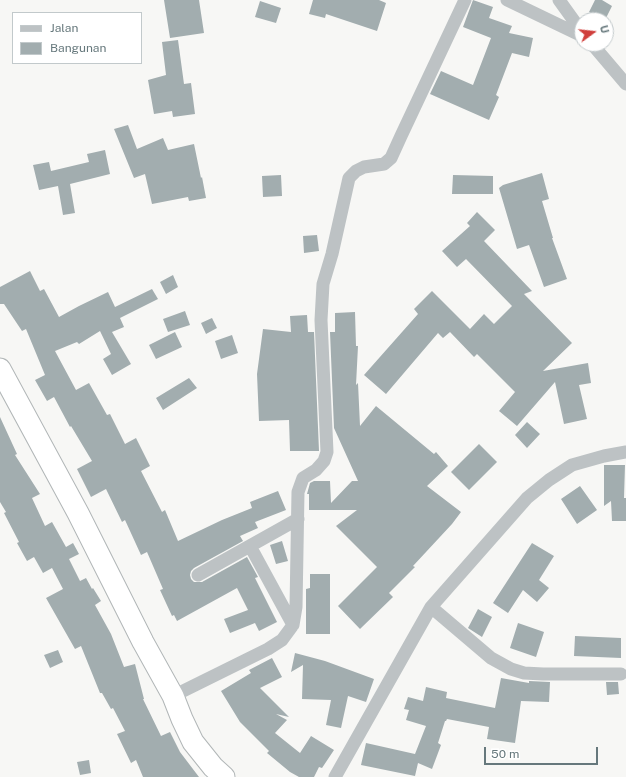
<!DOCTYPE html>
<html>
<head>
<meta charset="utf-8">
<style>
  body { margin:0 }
  #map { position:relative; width:626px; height:777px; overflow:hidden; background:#f7f7f5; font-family:"Public Sans",sans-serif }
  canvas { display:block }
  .legend { position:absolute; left:12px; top:12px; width:130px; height:52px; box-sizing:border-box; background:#fff; border:1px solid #c2c9cb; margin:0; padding:5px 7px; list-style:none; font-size:12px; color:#66787c }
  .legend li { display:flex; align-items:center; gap:8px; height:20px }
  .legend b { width:20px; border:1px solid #c2c9cb }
  .north { position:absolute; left:574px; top:12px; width:40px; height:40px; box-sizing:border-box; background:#fff; border:1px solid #c2c9cb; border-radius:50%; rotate:75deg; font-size:11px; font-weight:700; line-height:16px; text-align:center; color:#66787c }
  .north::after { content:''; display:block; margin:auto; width:14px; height:18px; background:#d03f3c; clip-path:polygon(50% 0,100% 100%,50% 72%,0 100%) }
  .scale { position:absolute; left:484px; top:747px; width:114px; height:18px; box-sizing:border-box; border:2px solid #66787c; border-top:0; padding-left:5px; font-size:12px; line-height:14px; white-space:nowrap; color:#66787c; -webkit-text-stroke:3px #fff; paint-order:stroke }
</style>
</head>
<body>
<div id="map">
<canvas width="626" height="777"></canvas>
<ul class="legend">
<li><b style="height:5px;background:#bdc2c4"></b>Jalan</li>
<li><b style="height:11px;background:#a2adaf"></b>Bangunan</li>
</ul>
<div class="north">U</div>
<div class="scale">50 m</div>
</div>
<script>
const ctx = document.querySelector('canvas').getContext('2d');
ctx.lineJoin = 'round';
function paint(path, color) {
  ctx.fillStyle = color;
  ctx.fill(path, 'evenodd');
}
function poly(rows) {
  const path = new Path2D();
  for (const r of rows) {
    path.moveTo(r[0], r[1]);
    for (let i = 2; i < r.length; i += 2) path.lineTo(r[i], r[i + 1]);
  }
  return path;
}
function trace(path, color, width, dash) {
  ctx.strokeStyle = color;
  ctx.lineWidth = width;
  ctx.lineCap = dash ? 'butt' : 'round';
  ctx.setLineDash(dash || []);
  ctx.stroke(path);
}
const building = poly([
  [164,0,199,0,204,33,170,38],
  [313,0,379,0,386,3,377,31,326,14,325,18,309,14],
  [473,0,493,7,489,18,512,26,509,33,533,38,529,57,512,53,496,95,499,97,489,120,430,94,441,71,473,85,491,38,463,27],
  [595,0,602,0,612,6,605,20,589,12],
  [260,1,281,8,276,23,255,17],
  [178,40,184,84,191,83,195,114,173,117,172,111,154,114,148,80,166,75,162,42],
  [128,125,137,149,163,138,168,150,194,144,201,178,202,177,206,198,189,201,188,197,152,204,145,174,134,178,114,129],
  [105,150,110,174,70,184,75,213,63,215,58,186,39,190,33,165,49,162,51,171,89,162,87,154],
  [542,173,549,199,542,201,553,238,552,238,567,279,544,287,529,245,517,249,499,188,503,185],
  [281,175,282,196,263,197,262,176],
  [453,175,493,176,493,194,452,194],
  [477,212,495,230,484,241,532,291,524,294,572,343,543,371,588,363,591,383,579,385,587,419,564,424,555,382,517,426,499,411,515,392,477,354,474,357,450,332,443,338,438,333,386,394,364,375,418,314,414,309,432,291,470,329,484,314,494,324,512,306,466,259,457,267,442,251,470,226,467,223],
  [317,235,319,251,304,253,303,236],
  [30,271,40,291,44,289,59,317,79,306,108,292,115,307,152,289,158,299,120,318,124,327,112,332,131,364,112,375,103,359,111,354,100,331,79,344,77,342,55,351,76,390,89,383,107,415,110,414,125,444,136,438,150,466,141,471,162,512,165,510,178,541,222,520,252,508,250,502,278,491,286,510,255,522,258,528,240,536,243,541,194,568,191,571,190,575,191,579,194,582,202,582,247,557,258,577,255,578,277,622,259,631,255,623,230,633,224,619,248,610,237,588,177,621,174,615,172,616,160,590,163,589,147,552,141,555,125,520,122,522,106,489,91,497,77,469,92,461,71,426,70,427,54,397,47,401,35,380,45,375,26,329,22,331,4,304,0,304,0,287],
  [173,275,178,287,166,294,160,282],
  [185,311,190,325,168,332,163,319],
  [355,312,356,346,358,346,356,385,358,383,360,426,376,406,434,454,436,452,448,466,427,486,461,512,452,524,413,566,415,567,389,593,393,597,360,629,338,606,377,567,336,526,357,510,309,510,309,494,307,494,310,483,314,481,330,481,331,503,352,481,358,481,334,428,330,332,335,332,335,313],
  [307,315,308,332,314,332,319,451,290,451,289,420,259,421,257,374,263,329,291,332,290,316],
  [212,318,217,328,206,334,201,323],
  [175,332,182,347,156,359,149,345],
  [232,335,238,353,221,359,215,341],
  [189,378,197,388,163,410,156,398],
  [0,417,17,454,15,455,40,494,32,498,45,526,52,522,66,547,73,543,79,554,69,559,80,581,86,578,92,589,93,588,101,601,95,605,111,634,124,667,135,664,144,699,143,699,161,736,170,732,180,752,199,777,143,777,136,760,131,763,117,734,125,731,113,708,111,709,102,693,100,693,81,646,75,649,46,598,63,589,52,568,43,573,34,557,27,561,17,543,19,542,4,513,6,512,0,502],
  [527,422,540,434,527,448,515,435],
  [479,444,497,462,469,490,451,472],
  [604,465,625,465,624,498,626,498,626,521,612,521,611,501,604,506],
  [580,486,597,510,577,524,561,499],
  [282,541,288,561,276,564,270,545],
  [532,543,554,556,539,580,549,588,537,602,523,590,508,613,493,603],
  [310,574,330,574,330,634,306,634,306,589,310,588],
  [478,609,492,617,482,637,468,628],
  [518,623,544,632,536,657,510,648],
  [575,636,621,638,621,658,574,656],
  [58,650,63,662,50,668,44,655],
  [295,653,325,661,374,679,366,702,348,696,341,728,326,725,331,700,302,699,303,665,291,672],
  [272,658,282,677,260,688,289,717,276,714,287,720,275,733,300,753,311,736,334,750,322,768,319,767,314,777,299,777,290,772,267,753,269,751,240,722,221,691,251,673,249,670],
  [501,678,529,683,529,681,550,682,549,702,521,701,515,743,487,739,489,727,447,719,446,721,445,721,438,743,441,745,432,769,418,763,415,776,361,765,366,743,415,754,426,726,406,720,409,710,404,709,408,697,423,701,426,687,447,692,446,698,495,708],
  [606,682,618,682,619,694,607,695],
  [89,760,91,773,80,775,77,762]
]);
const minor = poly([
  [507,0,582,36],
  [559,0,582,32],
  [592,44,626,84],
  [250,546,293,625],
  [198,575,298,519],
  [431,607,491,658,511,669,524,673,543,674,621,674],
  [173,696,268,649,282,640,293,625,296,607,298,492,303,478,316,470,324,461,327,452,321,320,323,284,332,254,349,178,356,171,364,167,384,164,391,158,401,136,465,0],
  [335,777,431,607,527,498,549,480,572,465,604,456,626,452]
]);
const trunk = poly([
  [0,369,78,513,143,642,173,696,182,719,193,742,213,767,224,777]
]);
paint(building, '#a2adaf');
trace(trunk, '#b1b6b7', 23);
trace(minor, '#bdc2c4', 13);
trace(trunk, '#fff', 21);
</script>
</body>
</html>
